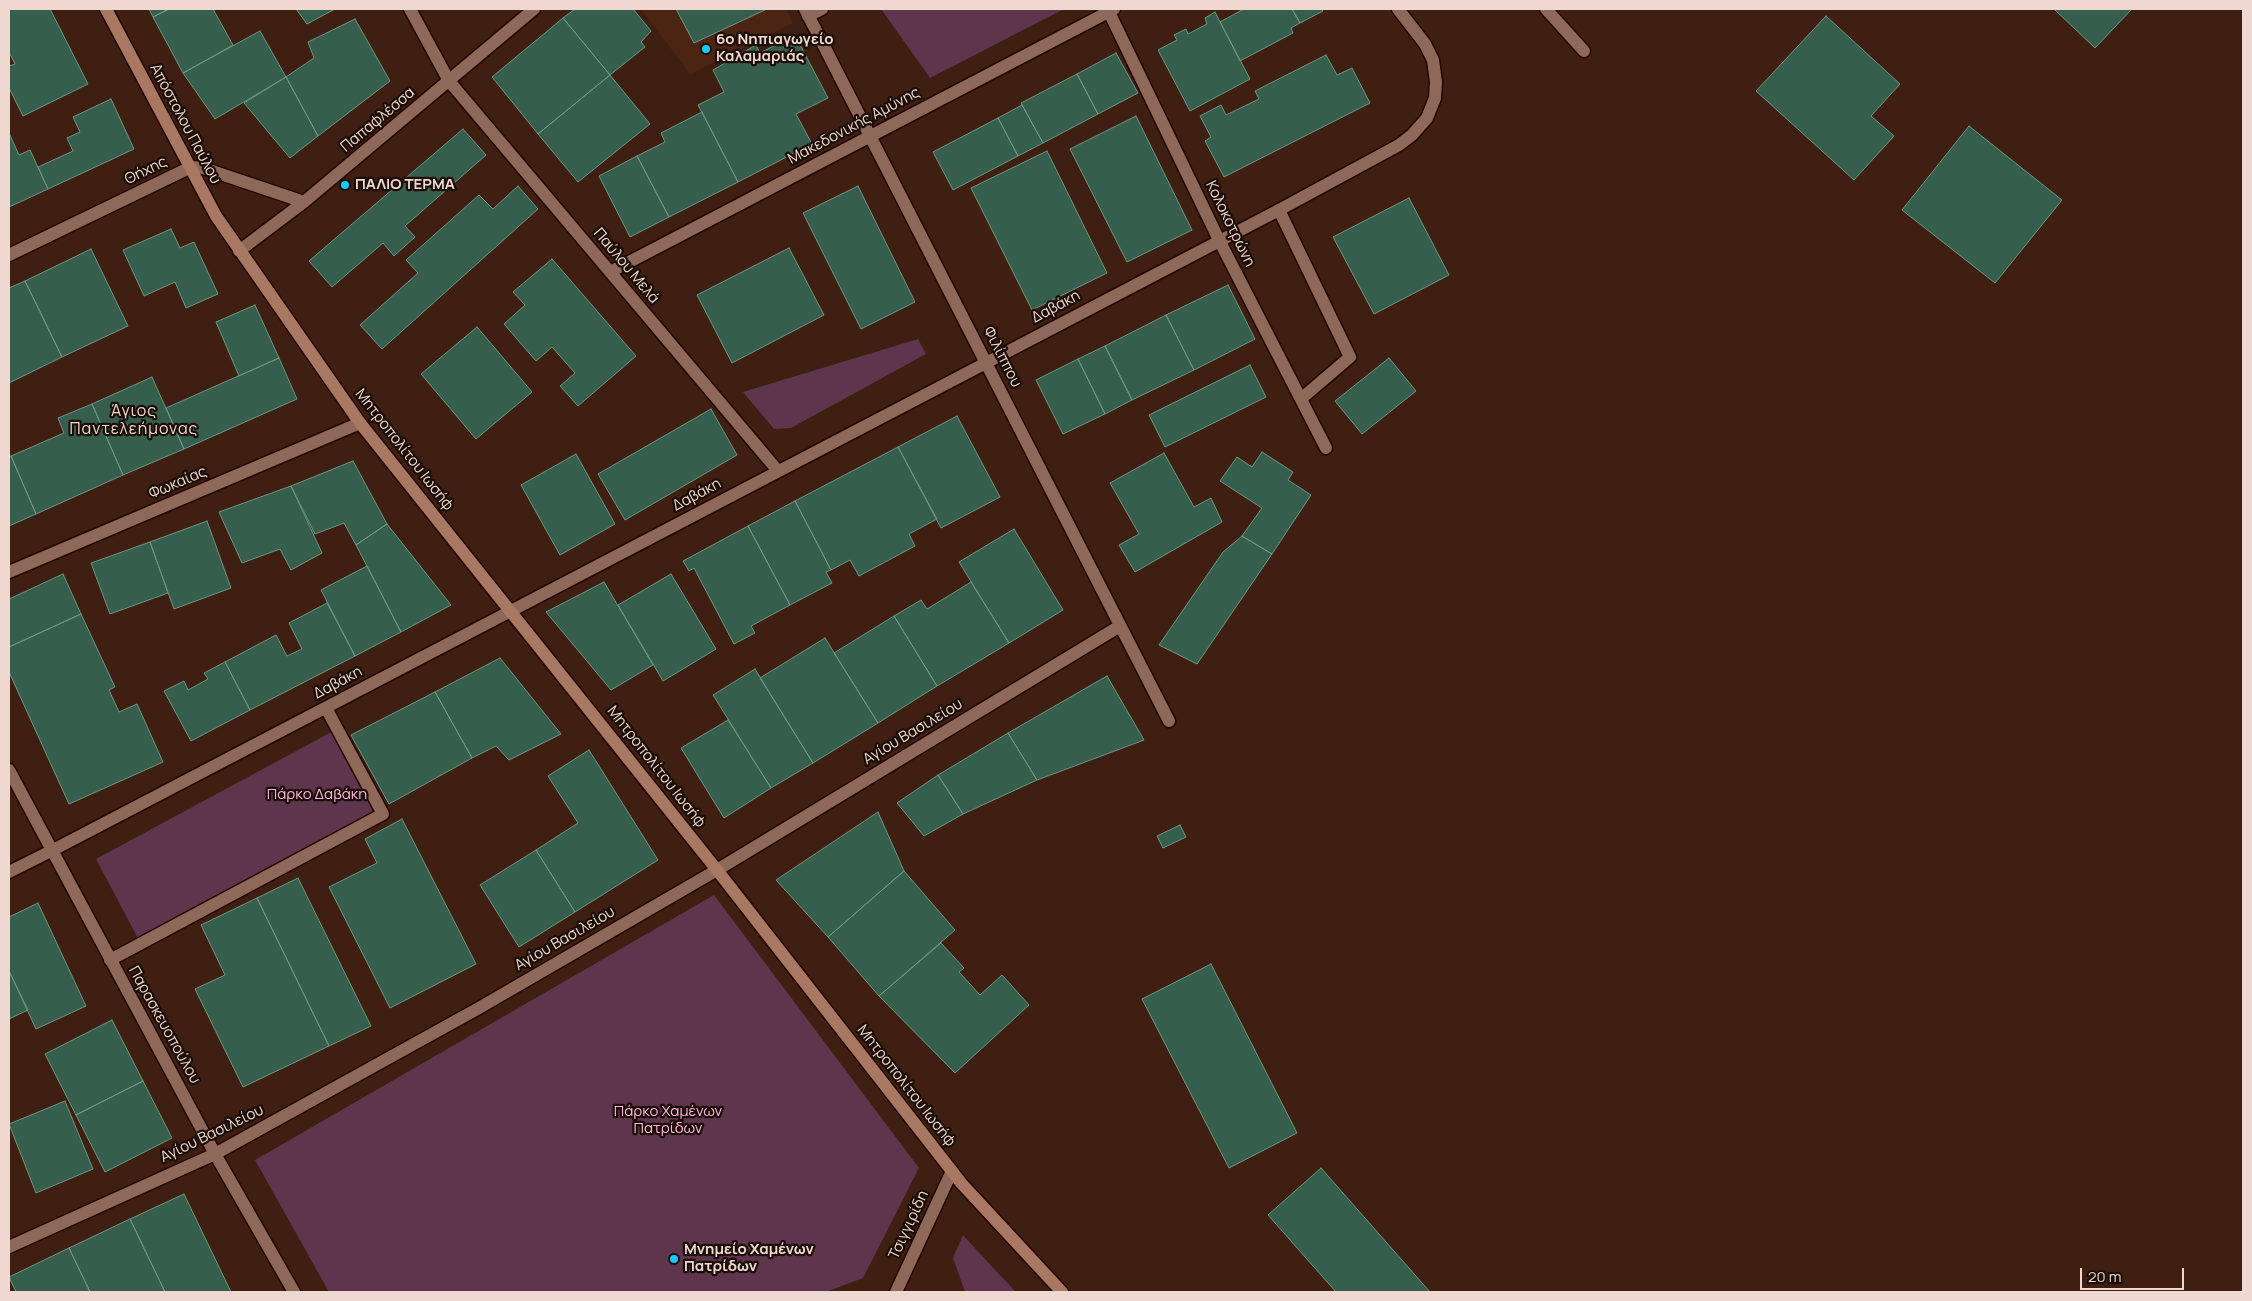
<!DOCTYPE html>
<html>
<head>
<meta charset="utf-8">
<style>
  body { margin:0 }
  #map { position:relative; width:2252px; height:1301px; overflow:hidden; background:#3e1f11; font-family:Manrope,sans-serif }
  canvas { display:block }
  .frame { position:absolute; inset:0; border:10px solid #eed8cf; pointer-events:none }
  .scale { position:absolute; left:2080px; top:1268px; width:104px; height:22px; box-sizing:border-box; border:2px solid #eed8cf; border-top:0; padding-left:6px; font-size:15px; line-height:18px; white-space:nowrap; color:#eed8cf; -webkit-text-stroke:4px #1b0d07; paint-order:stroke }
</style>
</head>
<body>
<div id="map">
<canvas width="2252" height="1301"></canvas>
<div class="frame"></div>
<div class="scale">20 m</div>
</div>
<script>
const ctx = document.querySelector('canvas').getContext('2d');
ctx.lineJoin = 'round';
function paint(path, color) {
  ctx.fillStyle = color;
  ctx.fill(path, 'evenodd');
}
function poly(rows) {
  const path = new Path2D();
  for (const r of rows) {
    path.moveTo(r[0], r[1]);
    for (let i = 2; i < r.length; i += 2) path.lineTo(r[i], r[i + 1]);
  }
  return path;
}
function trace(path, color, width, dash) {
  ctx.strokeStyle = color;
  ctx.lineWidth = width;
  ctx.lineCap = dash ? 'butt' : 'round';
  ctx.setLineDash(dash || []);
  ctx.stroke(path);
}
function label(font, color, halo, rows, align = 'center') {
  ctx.font = font + ' Manrope,sans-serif';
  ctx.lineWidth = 4.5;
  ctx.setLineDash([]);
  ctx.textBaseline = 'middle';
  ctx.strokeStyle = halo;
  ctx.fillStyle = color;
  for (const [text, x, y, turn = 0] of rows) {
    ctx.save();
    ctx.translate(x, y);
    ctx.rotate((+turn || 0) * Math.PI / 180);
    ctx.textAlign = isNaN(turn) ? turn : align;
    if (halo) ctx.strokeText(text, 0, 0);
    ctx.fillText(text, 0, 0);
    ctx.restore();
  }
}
const built = poly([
  [641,9,786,9,793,23,690,74]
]);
const green = poly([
  [881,9,1064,9,930,78],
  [918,339,926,354,791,428,774,429,743,392],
  [337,729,383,814,141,944,96,859],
  [714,895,919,1168,863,1278,826,1292,329,1292,255,1160],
  [963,1235,997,1272,1016,1292,965,1292,953,1258]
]);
const building = poly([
  [9,9,50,9,88,84,23,116,9,88,9,66,15,64,9,52,9,9],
  [149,9,169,9,153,17,149,9],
  [169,9,213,9,233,45,183,73,153,17,169,9],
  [296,9,335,9,307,24,296,9],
  [575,9,633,9,651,31,641,42,645,47,610,75,563,18,575,9],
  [676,9,767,9,694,43,676,9],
  [1244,9,1292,9,1300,23,1291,28,1293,33,1240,61,1220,22,1244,9],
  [1292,9,1321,9,1323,11,1300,23,1292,9],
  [2054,9,2132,9,2095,48,2054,9],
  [1215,12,1250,79,1190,111,1158,50,1177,40,1174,35,1186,29,1188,34,1207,24,1205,18,1215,12],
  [1826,16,1900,84,1871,116,1894,136,1854,180,1756,91,1826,16],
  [563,18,610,75,538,134,492,77,563,18],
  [355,19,390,81,318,136,286,77,314,58,308,42,355,19],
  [260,31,286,77,215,119,183,73,260,31],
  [795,35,828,98,796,114,812,144,738,182,698,105,724,92,713,70,756,45,760,53,795,35],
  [1116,53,1138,93,1098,114,1077,74,1116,53],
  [1326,55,1337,75,1352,68,1370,103,1224,177,1205,141,1211,137,1200,116,1221,105,1226,115,1259,99,1255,91,1326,55],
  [1077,74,1098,114,1043,143,1021,103,1077,74],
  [610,75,650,124,578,182,538,134,610,75],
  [286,77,318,136,290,158,244,103,286,77],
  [111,99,134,149,48,189,38,167,73,151,67,138,80,132,73,117,111,99],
  [1022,105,1043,143,1018,156,998,118,1022,105],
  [702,112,738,182,669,217,637,156,665,142,661,133,702,112],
  [1136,116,1192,230,1127,262,1070,149,1136,116],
  [998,118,1018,156,953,190,933,152,998,118],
  [1969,126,2062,200,1995,283,1902,210,1969,126],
  [463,129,486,155,405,226,415,237,394,256,383,243,332,287,309,261,463,129],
  [9,133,19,155,30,150,48,189,9,207,9,133],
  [1047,151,1107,273,1032,310,971,188,1047,151],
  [637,156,669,217,630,237,599,176,637,156],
  [518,186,538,209,382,349,360,325,418,273,406,260,479,195,493,209,518,186],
  [858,186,915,302,861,329,803,213,858,186],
  [1409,198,1449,275,1374,314,1333,237,1409,198],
  [171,229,180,248,194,242,218,294,186,308,175,282,144,296,123,250,171,229],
  [789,248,824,315,732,363,697,295,789,248],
  [91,249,128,326,62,357,25,281,91,249],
  [552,259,636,356,578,406,560,386,575,373,552,347,536,361,504,324,525,305,513,292,552,259],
  [25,281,62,357,9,383,9,288,25,281],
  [1228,285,1255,339,1194,370,1166,315,1228,285],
  [255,305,279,358,239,376,216,322,255,305],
  [1166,315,1194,370,1132,400,1105,346,1166,315],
  [477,327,532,392,476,439,421,374,477,327],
  [1105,346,1132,400,1105,414,1078,359,1105,346],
  [279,358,297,399,184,449,166,408,279,358],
  [1389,358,1416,391,1362,434,1335,401,1389,358],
  [1078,359,1105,414,1063,434,1036,380,1078,359],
  [1250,365,1266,397,1165,447,1149,415,1250,365],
  [152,377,184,449,123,475,92,404,152,377],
  [92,404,123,475,36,514,11,456,64,433,58,418,92,404],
  [711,409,737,455,625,520,598,474,711,409],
  [957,416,1000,497,941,528,898,447,957,416],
  [898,447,937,519,909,534,915,546,859,576,850,560,831,570,795,501,898,447],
  [1262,452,1293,472,1288,480,1311,495,1272,554,1242,536,1262,508,1220,481,1237,457,1252,467,1262,452],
  [1164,453,1194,507,1211,498,1222,522,1135,572,1119,545,1139,534,1110,483,1164,453],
  [576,454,615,524,560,555,521,485,576,454],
  [11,456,36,514,9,526,9,457,11,456],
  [353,461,387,524,356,545,344,523,315,534,291,486,353,461],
  [291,486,322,553,291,570,280,549,242,563,219,512,291,486],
  [795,501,831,570,826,572,832,583,790,605,748,526,795,501],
  [207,521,231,588,174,609,150,542,207,521],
  [387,524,451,605,401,632,356,545,387,524],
  [748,526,790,605,751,626,755,633,734,644,694,568,689,571,683,561,748,526],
  [1014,529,1063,610,1009,643,959,562,1014,529],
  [1242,536,1272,554,1197,664,1159,645,1223,552,1242,536],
  [150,542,168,593,110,614,91,563,150,542],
  [367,566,401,632,355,656,321,590,367,566],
  [63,574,81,614,9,647,9,599,63,574],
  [671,574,716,649,663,681,618,605,671,574],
  [604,582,653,665,611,690,546,612,604,582],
  [971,582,1009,643,937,686,894,616,921,600,927,609,971,582],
  [327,603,355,656,250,710,225,662,276,635,287,656,302,649,289,623,327,603],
  [81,614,115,687,109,690,119,712,137,704,163,762,69,804,9,672,9,647,81,614],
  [894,616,937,686,878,723,834,653,894,616],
  [825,638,878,723,813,763,760,678,825,638],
  [500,658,561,734,509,760,496,746,472,758,435,692,500,658],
  [225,662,250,710,191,741,164,691,184,681,188,690,208,679,204,673,225,662],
  [755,669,813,763,771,788,713,695,755,669],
  [1107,676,1144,740,1037,780,1008,733,1107,676],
  [435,692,472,758,389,804,351,735,435,692],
  [728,720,771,788,724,818,681,748,728,720],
  [1008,733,1037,780,963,814,938,775,1008,733],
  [589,750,658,860,575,912,536,850,578,823,548,776,589,750],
  [938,775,963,814,924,836,897,803,938,775],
  [878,812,904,871,828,937,776,880,878,812],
  [402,819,476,964,390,1008,329,887,377,863,365,839,402,819],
  [1180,825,1186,837,1163,848,1157,836,1180,825],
  [536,850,575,912,519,947,480,885,536,850],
  [904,871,955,930,879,996,828,937,904,871],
  [298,878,371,1026,329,1046,257,898,298,878],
  [257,898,329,1046,243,1087,195,989,225,975,201,925,257,898],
  [38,903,86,1006,36,1029,9,971,9,917,38,903],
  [941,943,964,968,959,972,980,995,1002,975,1029,1005,955,1073,879,996,941,943],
  [1211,964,1297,1133,1229,1168,1142,999,1211,964],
  [9,971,28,1010,9,1019,9,971],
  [112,1020,143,1081,76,1115,45,1054,112,1020],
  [143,1081,172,1138,105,1172,76,1115,143,1081],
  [65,1101,93,1169,36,1193,9,1124,65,1101],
  [1321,1168,1430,1292,1336,1292,1268,1215,1321,1168],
  [184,1194,231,1292,165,1292,130,1219,184,1194],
  [130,1219,165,1292,90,1292,69,1248,130,1219],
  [69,1248,90,1292,16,1292,9,1277,69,1248]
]);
const pedestrian = poly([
  [805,9,870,136],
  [808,16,822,9],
  [1279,210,1350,357,1302,398],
  [110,960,383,814,326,708]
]);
const minor = poly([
  [410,9,449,81,778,471],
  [1546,9,1584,51],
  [1109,12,1219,240,1326,448],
  [870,136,1169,721],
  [610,272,1114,9],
  [9,572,360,423],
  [9,872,51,851,1279,210,1399,145,1412,135,1427,118,1435,98,1436,82,1433,60,1425,44,1398,9],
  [9,1247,215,1154,479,1008,717,870,1120,626]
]);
const tertiary = poly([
  [239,251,304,202,534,9],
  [9,255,189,168,200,167,304,202],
  [9,770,215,1154,294,1292],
  [896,1292,952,1171]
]);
const secondary = poly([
  [106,9,216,216,360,423,717,870,962,1184,1062,1292]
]);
const markers = [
  [706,49,5,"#17cafb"],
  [345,185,5,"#17cafb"],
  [674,1259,5,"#17cafb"]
];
const poiNames = [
  ["6ο Νηπιαγωγείο",716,40],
  ["Καλαμαριάς",716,57],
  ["ΠΑΛΙΟ ΤΕΡΜΑ",355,185],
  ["Μνημείο Χαμένων",684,1250],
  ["Πατρίδων",684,1267]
];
const streetNames = [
  ["Παπαφλέσσα",378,120,-40],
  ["Απόστολου Παύλου",185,124,62],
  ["Μακεδονικής Αμύνης",854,126,-28],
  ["Θήχης",146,171,-26],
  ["Κολοκοτρώνη",1230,224,64],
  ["Παύλου Μελά",626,266,50],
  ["Δαβάκη",1056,307,-28],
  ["Φιλίππου",1002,357,63],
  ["Μητροπολίτου Ιωσήφ",404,450,52],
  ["Φωκαίας",178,483,-23],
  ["Δαβάκη",697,495,-28],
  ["Δαβάκη",338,683,-28],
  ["Αγίου Βασιλείου",913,732,-31],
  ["Μητροπολίτου Ιωσήφ",656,767,52],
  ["Αγίου Βασιλείου",565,939,-30],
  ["Παρασκευοπούλου",164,1025,61],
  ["Μητροπολίτου Ιωσήφ",906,1086,52],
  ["Αγίου Βασιλείου",212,1134,-26],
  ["Τσιγγιρίδη",909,1225,-65]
];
const parkNames = [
  ["Πάρκο Δαβάκη",317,795],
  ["Πάρκο Χαμένων",668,1112],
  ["Πατρίδων",668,1129]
];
const neighbourhoodNames = [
  ["Άγιος",134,412],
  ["Παντελεήμονας",134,430]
];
paint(built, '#4b2413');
paint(green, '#5e354d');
paint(building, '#365e4d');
trace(building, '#6e9784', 1);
trace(pedestrian, '#240700', 15);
trace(minor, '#240700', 15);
trace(tertiary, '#240700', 15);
trace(secondary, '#240700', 15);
trace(pedestrian, '#8e6959', 12);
trace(minor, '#8e6959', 12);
trace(tertiary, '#8e6959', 12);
trace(secondary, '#a97863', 12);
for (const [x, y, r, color] of markers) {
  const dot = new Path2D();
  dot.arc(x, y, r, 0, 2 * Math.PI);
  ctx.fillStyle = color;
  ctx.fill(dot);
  trace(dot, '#1b0d07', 2);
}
label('bold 15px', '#eed8cf', '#1b0d07', poiNames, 'left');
label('15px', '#eed8cf', '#1b0d07', streetNames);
label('15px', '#feb4de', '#1b0d07', parkNames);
ctx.letterSpacing = '1px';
label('16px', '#eed8cf', '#1b0d07', neighbourhoodNames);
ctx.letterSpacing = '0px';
</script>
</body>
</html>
